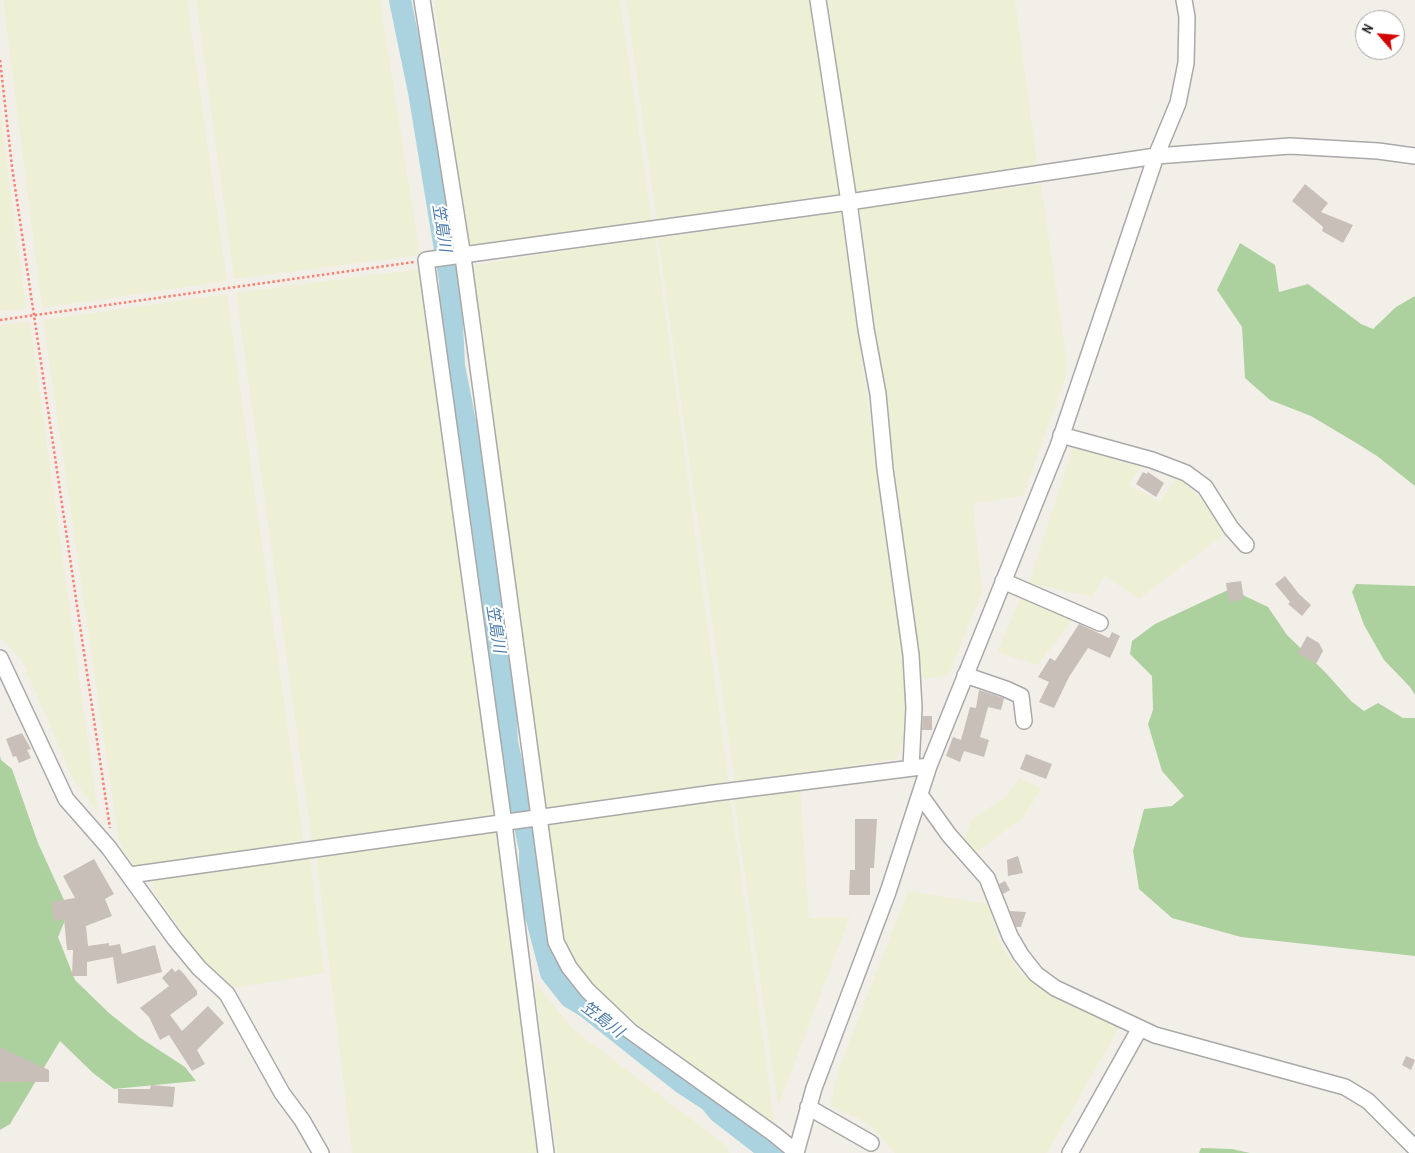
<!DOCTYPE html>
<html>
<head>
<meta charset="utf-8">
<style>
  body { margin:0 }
  #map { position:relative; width:1415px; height:1153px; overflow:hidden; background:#f2efe9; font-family:"Archivo Narrow",sans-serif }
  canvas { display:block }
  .north { position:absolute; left:1355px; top:10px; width:50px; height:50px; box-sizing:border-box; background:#fff; border:1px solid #a7a7a7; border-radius:50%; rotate:297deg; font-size:14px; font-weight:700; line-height:20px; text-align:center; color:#222 }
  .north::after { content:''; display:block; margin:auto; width:18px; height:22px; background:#d40000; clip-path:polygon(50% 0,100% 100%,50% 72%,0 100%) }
</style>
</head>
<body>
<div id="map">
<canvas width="1415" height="1153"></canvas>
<div class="north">N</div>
</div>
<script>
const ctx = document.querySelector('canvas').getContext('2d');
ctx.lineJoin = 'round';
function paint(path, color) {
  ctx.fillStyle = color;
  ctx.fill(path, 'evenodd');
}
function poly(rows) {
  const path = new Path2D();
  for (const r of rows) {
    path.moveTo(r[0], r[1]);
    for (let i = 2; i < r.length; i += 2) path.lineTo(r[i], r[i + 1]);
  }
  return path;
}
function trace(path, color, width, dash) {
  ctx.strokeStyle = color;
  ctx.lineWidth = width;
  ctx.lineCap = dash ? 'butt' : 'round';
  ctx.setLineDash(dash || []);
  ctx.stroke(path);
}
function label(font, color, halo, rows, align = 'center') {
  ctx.font = font + ' "Archivo Narrow","Noto Sans JP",sans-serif';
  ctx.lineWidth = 4.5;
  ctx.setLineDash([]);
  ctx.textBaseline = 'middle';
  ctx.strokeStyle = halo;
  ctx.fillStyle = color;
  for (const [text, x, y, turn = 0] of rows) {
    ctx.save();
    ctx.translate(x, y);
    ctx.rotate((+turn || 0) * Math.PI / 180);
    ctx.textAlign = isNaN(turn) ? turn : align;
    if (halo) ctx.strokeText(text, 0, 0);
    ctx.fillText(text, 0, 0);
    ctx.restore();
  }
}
const farmland = poly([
  [3,0,187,0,227,281,42,308],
  [196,0,380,0,420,255,234,279],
  [434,0,620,0,652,222,469,249],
  [626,0,813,0,840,197,657,222],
  [828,0,1015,0,1038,168,854,195],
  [0,111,26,308,0,311],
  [1041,184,1068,370,1023,496,973,503,982,592,949,675,922,679,860,209],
  [841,212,904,660,906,702,903,741,897,759,735,784,658,238],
  [655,237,729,785,546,811,473,265],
  [418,269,495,818,312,842,236,293],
  [227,294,304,844,138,868,123,851,118,837,43,320],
  [30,322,98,813,73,779,21,659,0,637,0,325],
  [1073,447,1140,467,1129,485,1159,502,1178,477,1204,502,1226,533,1139,599,1104,576,1092,597,1029,583],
  [1022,595,1074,619,1037,665,997,652],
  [1019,778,1042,788,1023,818,976,852,964,838,973,818,1008,795],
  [800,786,809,918,850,917,778,1107,734,798],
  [725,799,731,803,774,1119,772,1123,635,1022,598,992,581,972,564,943,548,825,551,822],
  [497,832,540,1153,352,1153,316,855],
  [310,858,324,973,233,988,208,965,192,946,153,890,153,881],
  [908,891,988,904,1001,946,1020,972,1043,990,1119,1028,1047,1153,895,1153,868,1123,830,1106,838,1071],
  [534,981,573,1029,728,1147,729,1153,557,1153]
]);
const forest = poly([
  [1240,243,1275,265,1279,292,1308,284,1361,324,1373,329,1396,307,1415,296,1415,486,1377,456,1358,444,1311,416,1270,400,1245,378,1242,327,1217,290],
  [1356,584,1415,586,1415,695,1410,687,1384,660,1364,625,1352,592],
  [1230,589,1268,607,1287,635,1326,673,1351,701,1364,711,1378,703,1403,718,1415,718,1415,956,1241,937,1172,918,1139,889,1133,851,1144,809,1172,806,1184,796,1162,771,1148,724,1153,710,1152,676,1130,654,1132,641,1155,624],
  [0,756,1,760,12,769,38,843,69,911,58,937,75,980,109,1013,139,1037,185,1067,196,1081,114,1089,93,1073,60,1041,10,1124,0,1130],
  [1201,1148,1232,1149,1250,1153,1199,1153]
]);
const river = poly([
  [400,0,419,92,450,280,454,366,474,467,486,549,486,572,492,599,505,696,507,742,530,850,530,893,551,973,570,997,585,1006,681,1082,710,1101,719,1112,772,1153]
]);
const building = poly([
  [1305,184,1328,203,1321,212,1353,225,1343,243,1322,231,1323,227,1292,201],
  [1143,472,1147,474,1148,472,1164,483,1156,497,1136,484],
  [1285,576,1299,594,1311,605,1302,616,1288,604,1290,602,1275,584],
  [1241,581,1244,599,1229,602,1226,583],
  [1079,624,1109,638,1112,632,1120,636,1110,658,1088,648,1069,677,1054,708,1039,702,1049,682,1038,677,1050,658,1055,661],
  [1307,636,1319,643,1323,651,1316,664,1298,653],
  [979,690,1004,698,1001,710,988,707,980,737,989,740,984,757,964,751,960,762,946,756,953,737,961,740,970,707,976,708],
  [923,716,932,716,932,730,922,730],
  [22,733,31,749,27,750,31,758,19,763,16,756,13,757,6,739],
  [1026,754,1052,764,1046,779,1020,769],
  [855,819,877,819,874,868,870,868,870,895,849,895,850,870,855,870],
  [1018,856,1023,873,1008,876,1007,860],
  [94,859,114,894,105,899,112,916,86,926,88,946,109,943,109,946,120,944,122,954,155,945,162,972,117,984,113,957,87,962,87,976,72,976,73,950,67,950,64,919,54,921,51,902,75,898,63,876],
  [1005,881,1010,890,1003,894,999,884],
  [1010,911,1026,912,1021,927,1016,927],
  [172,968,175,972,179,969,184,974,197,991,197,995,170,1015,182,1031,208,1006,224,1023,197,1050,205,1064,192,1071,169,1035,160,1040,149,1017,140,1008,169,986,162,978],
  [0,1047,49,1070,49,1082,0,1082],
  [1406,1056,1415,1060,1411,1070,1402,1065],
  [151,1085,175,1087,173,1107,118,1103,118,1089,150,1089]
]);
const path = poly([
  [0,60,12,167,110,828],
  [0,320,414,262]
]);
const minor = poly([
  [422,0,463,257,556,942,569,967,587,990,630,1031,774,1134,796,1152],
  [818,0,849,202,866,329,878,394,885,469,911,655,914,708,911,767],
  [1061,435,1152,460,1186,473,1205,487,1231,528,1246,545],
  [1003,581,1100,623],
  [0,658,66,799,109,848,175,939,199,968,227,994,282,1093,302,1120,321,1153],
  [965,675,1006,689,1021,696,1024,721],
  [921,796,949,835,987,878,1010,936,1021,955,1036,974,1055,988,1155,1035,1345,1087,1368,1101,1415,1148],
  [130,875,714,793,929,766],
  [808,1107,871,1143],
  [546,1153,504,824,426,260,849,202,1156,156,1290,146,1378,151,1415,156],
  [796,1153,814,1088,888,892,929,766,1058,446,1156,156,1178,103,1186,63,1187,17,1184,0],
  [1070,1153,1140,1028]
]);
const waterNames = [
  ["笠島川",441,228,81],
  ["笠島川",495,629,81],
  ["笠島川",602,1020,37]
];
paint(farmland, '#eef0d5');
paint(forest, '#add19e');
trace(river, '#aad3df', 22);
paint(building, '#c7bfb8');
trace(minor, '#a9a9a9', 18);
trace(path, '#fa8072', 2.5, [2.5, 2.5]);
trace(minor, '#fff', 15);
label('italic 16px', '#4a7aab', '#fff', waterNames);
</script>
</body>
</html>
